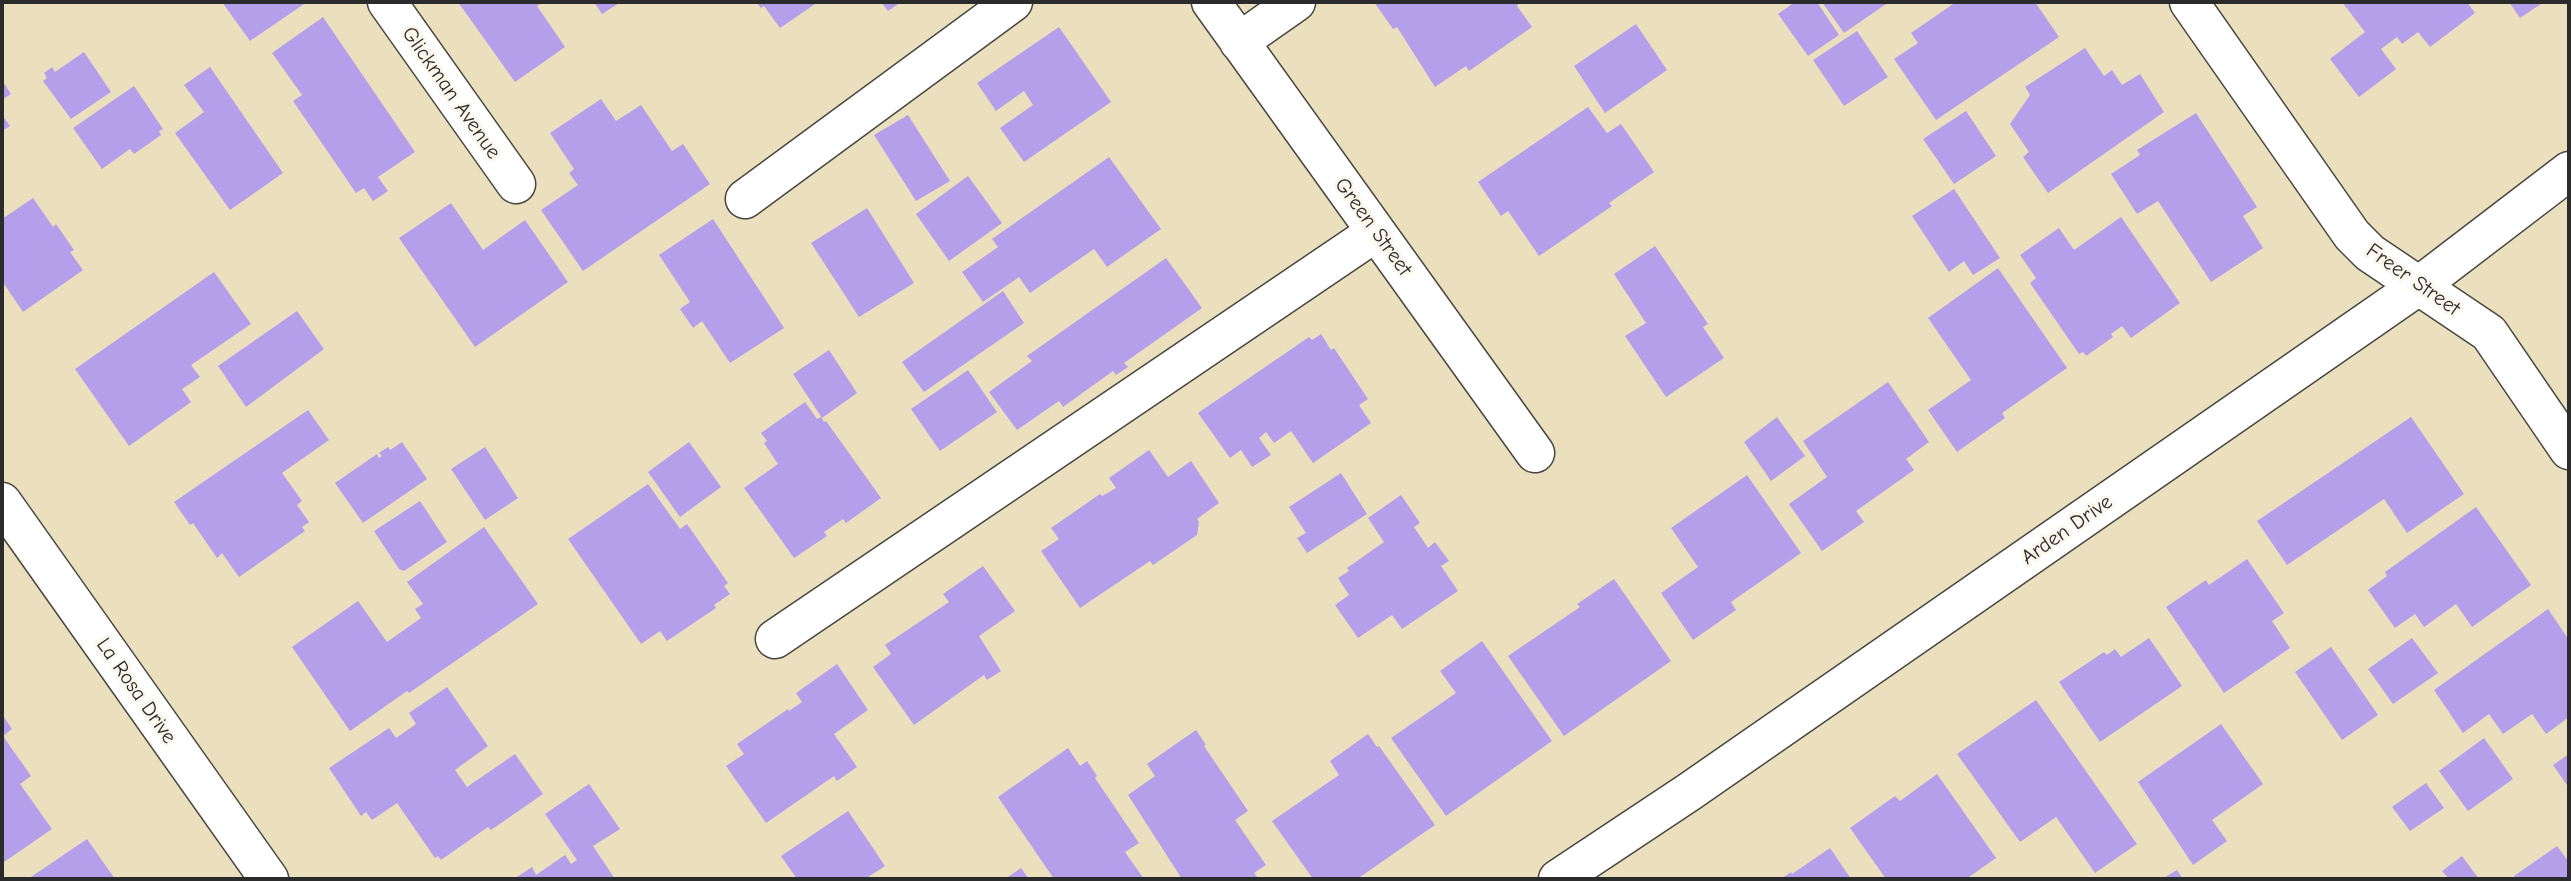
<!DOCTYPE html>
<html>
<head>
<meta charset="utf-8">
<style>
  body { margin:0 }
  #map { position:relative; width:2571px; height:881px; overflow:hidden; background:#ebe0bd; font-family:"Comic Neue",sans-serif }
  canvas { display:block }
  .frame { position:absolute; inset:0; border:4px solid #2b2b2b; pointer-events:none }
</style>
</head>
<body>
<div id="map">
<canvas width="2571" height="881"></canvas>
<div class="frame"></div>
</div>
<script>
const ctx = document.querySelector('canvas').getContext('2d');
ctx.lineJoin = 'round';
function paint(path, color) {
  ctx.fillStyle = color;
  ctx.fill(path, 'evenodd');
}
function poly(rows) {
  const path = new Path2D();
  for (const r of rows) {
    path.moveTo(r[0], r[1]);
    for (let i = 2; i < r.length; i += 2) path.lineTo(r[i], r[i + 1]);
  }
  return path;
}
function trace(path, color, width, dash) {
  ctx.strokeStyle = color;
  ctx.lineWidth = width;
  ctx.lineCap = dash ? 'butt' : 'round';
  ctx.setLineDash(dash || []);
  ctx.stroke(path);
}
function label(font, color, halo, rows, align = 'center') {
  ctx.font = font + ' "Comic Neue",sans-serif';
  ctx.lineWidth = 6;
  ctx.setLineDash([]);
  ctx.textBaseline = 'middle';
  ctx.strokeStyle = halo;
  ctx.fillStyle = color;
  for (const [text, x, y, turn = 0] of rows) {
    ctx.save();
    ctx.translate(x, y);
    ctx.rotate((+turn || 0) * Math.PI / 180);
    ctx.textAlign = isNaN(turn) ? turn : align;
    if (halo) ctx.strokeText(text, 0, 0);
    ctx.fillText(text, 0, 0);
    ctx.restore();
  }
}
const building = poly([
  [222,2,307,2,250,41],
  [458,2,544,2,537,6,565,47,515,82],
  [594,2,621,2,602,14],
  [756,2,818,2,780,28,764,6,761,8],
  [881,2,901,2,888,11],
  [1374,2,1519,2,1517,6,1532,27,1469,71,1466,66,1435,87,1397,27,1393,29],
  [1795,2,1817,2,1839,35,1808,56,1778,14],
  [1822,2,1889,2,1844,33],
  [1956,2,2035,2,2059,37,1936,120,1894,59,1918,43,1911,33],
  [2342,2,2467,2,2475,13,2430,47,2418,32,2402,44,2397,37,2381,49,2396,69,2359,97,2330,59,2365,32],
  [2509,2,2544,2,2520,18],
  [323,17,415,152,378,177,388,191,373,201,364,188,356,193,293,101,302,95,272,53],
  [1636,24,1667,70,1605,113,1574,66],
  [1059,27,1111,102,1024,162,1000,128,1033,105,1024,91,996,111,977,83],
  [1857,31,1888,77,1844,106,1813,60],
  [2085,48,2104,76,2112,70,2122,85,2140,74,2164,112,2048,193,2023,157,2029,152,2010,124,2030,95,2025,87],
  [84,52,111,92,71,119,43,81,47,78,44,73,52,67,55,72],
  [210,67,283,173,230,210,175,133,204,112,184,85],
  [2,80,11,94,2,100],
  [134,86,163,129,159,131,161,135,134,154,130,149,102,169,73,128],
  [601,99,616,121,641,105,672,151,683,144,710,184,583,271,541,210,578,185,569,173,574,169,550,133],
  [1588,107,1607,133,1621,124,1654,172,1609,203,1612,206,1539,256,1508,211,1501,216,1478,182],
  [1966,111,1996,156,1954,184,1923,139],
  [2196,113,2257,207,2243,216,2263,248,2211,282,2158,201,2137,214,2111,174,2140,155,2137,150],
  [2,115,10,126,2,131],
  [908,115,950,181,916,201,874,135],
  [1109,157,1161,229,1107,267,1094,249,1030,293,1019,277,983,302,962,272,998,247,992,239],
  [968,176,1002,223,949,261,916,214],
  [1954,189,2000,258,1973,275,1964,261,1949,272,1912,216],
  [33,198,53,227,56,224,74,250,70,252,83,270,23,312,2,281,2,219],
  [451,203,483,250,525,220,568,282,475,347,399,238],
  [867,208,914,283,859,317,811,243],
  [2121,217,2180,303,2131,338,2122,326,2111,334,2113,337,2086,356,2083,352,2079,354,2030,283,2036,278,2020,255,2059,228,2074,250],
  [713,219,784,328,730,363,702,321,693,328,680,309,690,302,659,255],
  [1655,246,1708,324,1703,327,1724,358,1666,397,1625,336,1646,323,1614,274],
  [1166,258,1202,308,1124,363,1128,367,1116,375,1113,371,1063,407,1059,401,1017,430,989,392,1032,361,1027,356],
  [1998,268,2067,368,2002,413,2005,418,1957,452,1928,410,1971,380,1928,318],
  [214,272,251,324,191,365,200,377,182,389,191,402,129,446,75,369],
  [1003,291,1024,323,924,392,902,362],
  [297,311,324,349,246,407,218,366],
  [1321,334,1331,350,1334,348,1368,399,1359,405,1371,423,1313,463,1291,431,1274,443,1266,432,1259,438,1271,455,1252,467,1241,450,1230,458,1198,413,1309,337,1312,340],
  [829,350,857,393,822,418,793,374],
  [968,370,997,412,940,451,911,409],
  [1888,382,1929,442,1906,459,1914,470,1856,511,1864,522,1822,551,1789,504,1827,477,1803,441],
  [805,402,817,419,821,417,824,422,826,421,881,498,846,523,843,519,824,532,827,536,794,558,744,488,778,464,764,443,767,441,761,433],
  [308,410,329,440,282,473,302,501,297,505,309,522,302,527,305,531,239,577,222,553,217,558,193,523,190,525,174,502],
  [1777,417,1805,456,1771,481,1744,442],
  [2411,417,2464,494,2407,533,2384,499,2287,565,2257,521],
  [402,442,427,479,363,523,335,483,377,454,379,458,382,456,379,453,388,447,390,450],
  [689,442,721,487,680,517,648,472],
  [485,447,518,498,485,520,451,469],
  [1149,450,1168,477,1191,461,1219,503,1197,519,1199,522,1197,535,1153,565,1150,561,1080,608,1041,551,1059,539,1051,528,1100,494,1102,496,1116,488,1109,478],
  [1341,473,1367,514,1307,553,1297,538,1306,533,1289,507],
  [1747,475,1801,553,1731,602,1736,610,1693,640,1661,593,1698,567,1671,528],
  [648,484,680,529,687,524,728,583,724,586,730,594,714,605,716,608,667,641,660,631,641,644,568,539],
  [1401,495,1420,523,1414,527,1428,548,1435,542,1449,561,1441,566,1458,591,1402,629,1392,615,1358,638,1335,605,1349,595,1338,578,1349,571,1347,568,1384,542,1368,518],
  [420,501,447,542,404,571,399,569,374,531],
  [2476,507,2531,585,2472,627,2456,604,2424,627,2415,614,2395,628,2368,590,2387,576,2385,572],
  [484,527,538,604,409,693,407,691,350,731,292,647,358,601,387,642,421,618,415,609,423,604,407,582],
  [2247,559,2284,613,2272,621,2290,648,2224,693,2166,607,2206,580,2209,585],
  [983,566,1015,611,979,636,1001,671,987,680,984,675,914,725,873,667,891,654,885,645,949,602,943,594],
  [1614,579,1671,661,1564,736,1508,656,1580,607,1577,604],
  [2548,609,2569,640,2569,717,2546,734,2532,714,2503,734,2489,714,2463,733,2434,690],
  [2149,638,2182,686,2100,742,2059,682,2104,652,2107,655,2115,649,2121,657],
  [2412,638,2438,673,2393,704,2368,669],
  [1482,641,1552,741,1446,816,1391,738,1456,693,1440,671],
  [2331,647,2378,715,2342,740,2295,672],
  [837,664,868,710,834,734,857,767,837,781,834,776,766,823,726,766,744,754,737,744,788,709,789,711,802,702,796,693],
  [447,687,488,746,455,770,467,787,515,754,543,794,491,830,488,827,441,860,438,856,435,858,397,803,372,820,366,812,361,816,329,768,389,728,396,738,416,724,409,713],
  [2036,700,2137,844,2095,873,2056,817,2020,842,1957,754],
  [2,714,12,729,3,736,31,776,20,784,52,829,4,862,2,862],
  [2221,724,2263,784,2212,820,2227,841,2193,865,2138,782],
  [1196,730,1206,745,1204,746,1248,811,1235,820,1266,865,1254,873,1259,879,1182,879,1128,795,1155,776,1147,764],
  [1368,734,1377,747,1379,746,1435,825,1357,879,1313,879,1272,821,1339,775,1330,761],
  [2484,738,2513,779,2468,811,2439,771],
  [1068,748,1080,766,1087,761,1097,776,1095,778,1139,843,1125,852,1144,879,1054,879,998,797],
  [2569,754,2569,788,2553,765],
  [1937,774,1996,858,1966,879,1886,879,1850,828,1895,796,1900,801],
  [2426,783,2444,808,2410,831,2392,807],
  [589,784,620,829,593,846,615,879,514,879,532,867,536,875,565,855,571,864,577,860,545,814],
  [848,811,885,866,865,879,797,879,781,856],
  [87,839,115,879,28,879],
  [2557,846,2569,862,2569,879,2516,879,2514,876],
  [1830,848,1851,879,1781,879,1791,872,1792,874],
  [2462,856,2479,879,2449,879,2442,871],
  [1021,868,1029,879,1005,879],
  [2177,870,2183,879,2162,879]
]);
const minor = poly([
  [387,2,516,184],
  [1211,2,1535,453],
  [2189,2,2352,235,2370,253,2489,333,2569,450],
  [1239,42,1296,2],
  [745,199,1013,2],
  [2,502,269,879],
  [775,639,1376,232],
  [1558,879,1689,792,2420,285,2569,171]
]);
const streetNames = [
  ["Glickman Avenue",451,93,55],
  ["Green Street",1373,227,54],
  ["Freer Street",2413,280,35],
  ["Arden Drive",2067,530,-35],
  ["La Rosa Drive",136,691,55]
];
paint(building, '#b59fea');
trace(minor, '#484641', 41);
trace(minor, '#fff', 38);
label('21px', '#2b2b2b', '#fbf7ec', streetNames);
</script>
</body>
</html>
